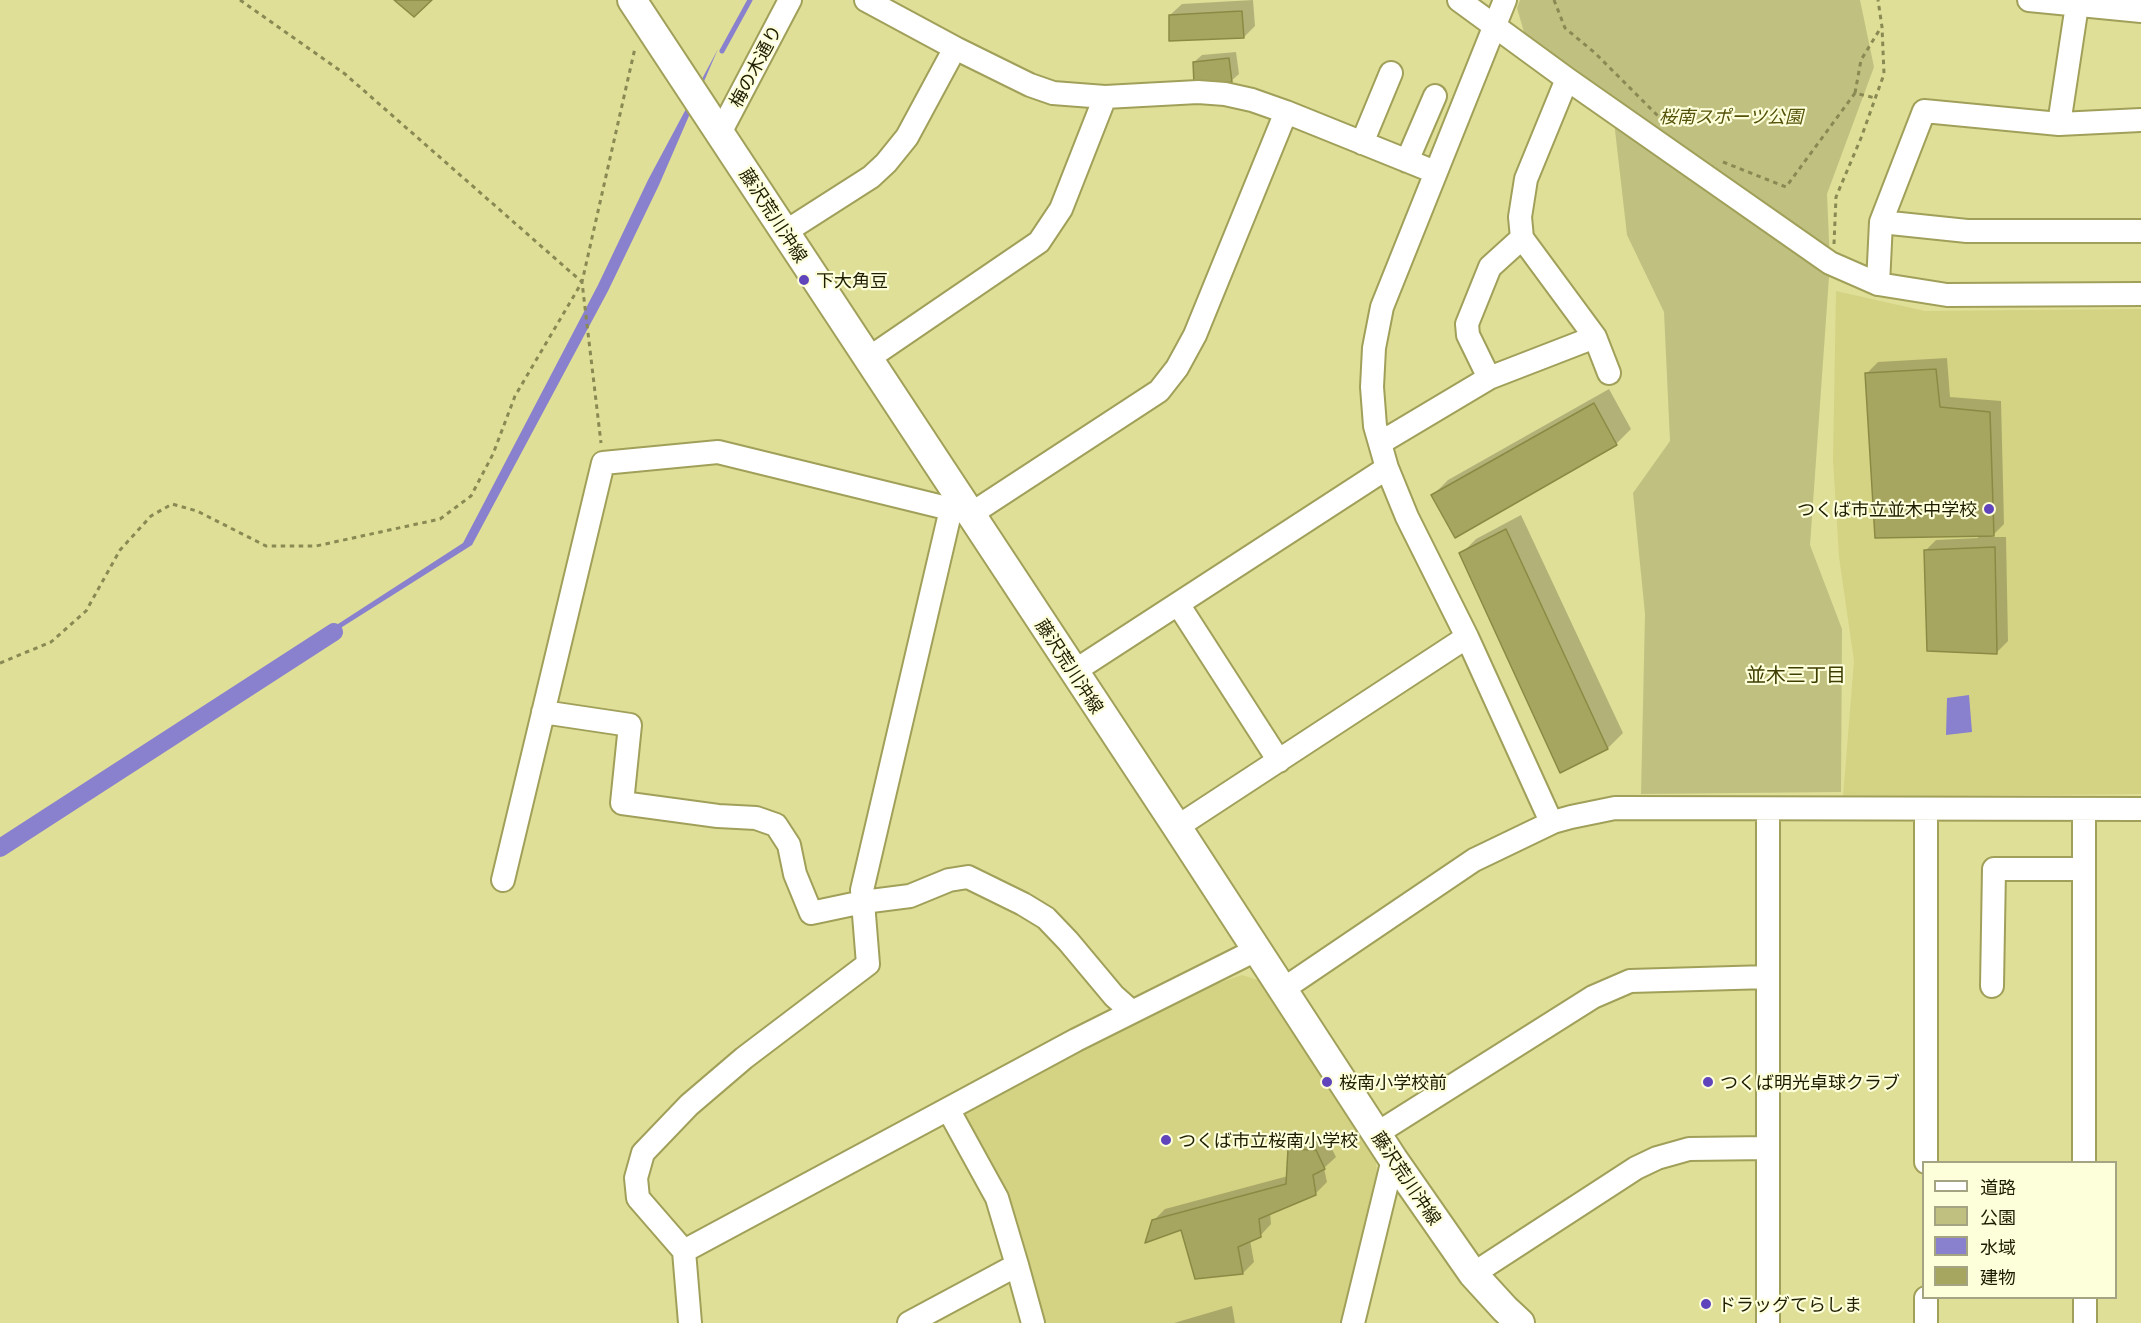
<!DOCTYPE html>
<html>
<head>
<meta charset="utf-8">
<style>
  body { margin:0 }
  #map { position:relative; width:2141px; height:1323px; overflow:hidden; background:#dfdf97; font-family:Georgia,"Noto Sans JP",serif }
  canvas { display:block }
  .legend { position:absolute; left:1922px; top:1161px; width:195px; height:138px; box-sizing:border-box; background:#fdfeda; border:2px solid #a4a483; margin:0; padding:8px 10px; list-style:none; font-size:18px; color:#1e1d01 }
  .legend li { display:flex; align-items:center; gap:12px; height:30px }
  .legend b { width:30px; border:2px solid #a4a483 }
</style>
</head>
<body>
<div id="map">
<canvas width="2141" height="1323"></canvas>
<ul class="legend">
<li><b style="height:8px;background:#fff"></b>道路</li>
<li><b style="height:16px;background:#c0c081"></b>公園</li>
<li><b style="height:16px;background:#8980ce"></b>水域</li>
<li><b style="height:16px;background:#a7a660"></b>建物</li>
</ul>
</div>
<script>
const ctx = document.querySelector('canvas').getContext('2d');
ctx.lineJoin = 'round';
function paint(path, color) {
  ctx.fillStyle = color;
  ctx.fill(path, 'evenodd');
}
function poly(rows) {
  const path = new Path2D();
  for (const r of rows) {
    path.moveTo(r[0], r[1]);
    for (let i = 2; i < r.length; i += 2) path.lineTo(r[i], r[i + 1]);
  }
  return path;
}
function trace(path, color, width, dash) {
  ctx.strokeStyle = color;
  ctx.lineWidth = width;
  ctx.lineCap = dash ? 'butt' : 'round';
  ctx.setLineDash(dash || []);
  ctx.stroke(path);
}
function label(font, color, halo, rows, align = 'center') {
  ctx.font = font + ' Georgia,"Noto Sans JP",serif';
  ctx.lineWidth = 4.5;
  ctx.setLineDash([]);
  ctx.textBaseline = 'middle';
  ctx.strokeStyle = halo;
  ctx.fillStyle = color;
  for (const [text, x, y, turn = 0] of rows) {
    ctx.save();
    ctx.translate(x, y);
    ctx.rotate((+turn || 0) * Math.PI / 180);
    ctx.textAlign = isNaN(turn) ? turn : align;
    if (halo) ctx.strokeText(text, 0, 0);
    ctx.fillText(text, 0, 0);
    ctx.restore();
  }
}
const built = poly([
  [1836,291,1925,311,2141,309,2141,794,1843,797,1854,661,1839,557,1833,460],
  [1242,975,1258,980,1376,1162,1377,1175,1343,1323,1038,1323,959,1112,1179,997]
]);
const green = poly([
  [1520,0,1860,0,1874,67,1827,194,1830,263,1810,545,1842,629,1841,792,1641,794,1645,614,1633,493,1670,441,1664,312,1627,235,1611,95,1526,39,1517,8]
]);
const water = poly([
  [718,49,659,185,608,291,472,545,0,843,463,543,598,285,648,180],
  [1969,695,1972,732,1946,735,1947,698]
]);
const shadow = poly([
  [1253,0,1255,26,1244,37,1170,15,1182,4],
  [1236,52,1239,74,1231,81,1194,62,1202,55],
  [1947,358,1950,397,2001,401,2004,524,1991,537,2006,537,2008,641,1997,652,1925,551,1936,540,1978,538,1978,535,1867,373,1878,362],
  [1609,389,1631,429,1616,444,1433,495,1448,480],
  [1521,515,1623,733,1608,748,1561,771,1461,554,1476,539],
  [1301,1138,1327,1139,1336,1157,1324,1168,1327,1182,1316,1193,1270,1212,1271,1224,1260,1236,1250,1240,1254,1262,1243,1273,1196,1278,1182,1228,1153,1221,1165,1209,1288,1176,1290,1150],
  [1232,1306,1235,1323,1174,1323]
]);
const stream = poly([
  [722,51,750,0]
]);
const canal = poly([
  [0,848,334,632]
]);
const building = poly([
  [394,0,432,0,414,17,394,0],
  [1242,11,1244,38,1169,41,1169,15,1242,11],
  [1229,58,1232,82,1194,85,1193,62,1229,58],
  [1936,369,1940,407,1990,412,1994,536,1875,538,1865,373,1936,369],
  [1594,403,1617,445,1455,538,1431,495,1594,403],
  [1506,529,1608,749,1560,773,1459,553,1506,529],
  [1995,547,1997,654,1927,651,1924,550,1995,547],
  [1288,1149,1316,1150,1325,1169,1313,1175,1316,1195,1259,1219,1261,1237,1238,1247,1243,1274,1195,1279,1181,1230,1145,1243,1152,1220,1286,1184,1288,1149]
]);
const path = poly([
  [240,0,345,74,582,282,601,443],
  [1554,0,1565,28,1595,53,1659,117],
  [1855,93,1861,60,1880,29],
  [1723,162,1786,187,1855,93,1875,98],
  [1834,244,1836,197,1861,138,1884,74,1882,27,1878,0],
  [0,663,51,642,86,611,120,550,151,516,172,504,197,511,266,546,316,546,440,519,471,496,493,454,515,396,582,282,635,48]
]);
const minor = poly([
  [866,0,955,48,1030,85,1053,93,1105,97,1198,92,1225,94,1252,100,1286,112,1435,172],
  [1459,0,1567,79,1830,263,1878,284,1947,295,2141,294],
  [1505,0,1382,307,1374,348,1372,387,1375,426,1387,468,1407,517,1467,637,1548,815,1553,822],
  [2029,0,2141,11],
  [1567,79,1526,179,1520,217,1522,238,1595,337,1609,373],
  [2059,124,2077,5],
  [720,133,790,0],
  [1362,143,1391,73],
  [1407,161,1435,96],
  [1881,222,1967,231,2141,231],
  [785,232,871,177,886,163,907,137,955,48],
  [1878,284,1881,222,1924,111,2059,124,2141,120],
  [869,358,1039,242,1061,209,1105,97],
  [1489,378,1468,335,1467,324,1490,267,1522,238],
  [1380,443,1489,378,1595,337],
  [1178,604,1279,761],
  [1073,672,1387,468],
  [543,712,630,725,622,803,718,816,756,818,776,825,789,845,795,874,811,913,863,902,910,896,949,880,968,877,1023,904,1046,918,1068,941,1114,996,1132,1012],
  [1768,809,1768,1323],
  [1926,809,1926,1162],
  [2084,809,2084,1162],
  [1177,827,1467,637],
  [503,880,603,463,718,452,971,514,1159,391,1177,368,1195,335,1286,112],
  [1992,986,1994,869,2084,869],
  [1282,990,1474,860,1553,822,1571,817,1615,808,2141,809],
  [1376,1134,1593,997,1630,981,1768,977],
  [684,1251,948,1109],
  [1017,1265,1033,1323],
  [1473,1274,1636,1168,1657,1158,1689,1149,1768,1148],
  [2085,1298,2085,1323],
  [690,1323,684,1251,638,1198,636,1178,643,1153,689,1105,744,1058,868,964,862,890,951,509],
  [909,1323,1017,1265,997,1198,948,1109,1076,1040,1256,950],
  [1353,1323,1393,1159],
  [1926,1323,1926,1298]
]);
const major = poly([
  [632,0,1177,827,1393,1159,1473,1274,1505,1309,1520,1323]
]);
const markers = [
  [804,280,6,"#5f44bc"],
  [1989,509,6,"#5f44bc"],
  [1327,1082,6,"#5f44bc"],
  [1708,1082,6,"#5f44bc"],
  [1166,1140,6,"#5f44bc"],
  [1706,1304,6,"#5f44bc"]
];
const streetNames = [
  ["梅の木通り",755,66,-62],
  ["藤沢荒川沖線",774,215,57],
  ["藤沢荒川沖線",1070,666,57],
  ["藤沢荒川沖線",1407,1178,56]
];
const parkNames = [
  ["桜南スポーツ公園",1731,116]
];
const poiNames = [
  ["下大角豆",816,280],
  ["つくば市立並木中学校",1977,509,"right"],
  ["桜南小学校前",1339,1082],
  ["つくば明光卓球クラブ",1720,1082],
  ["つくば市立桜南小学校",1178,1140],
  ["ドラッグてらしま",1718,1304]
];
const neighbourhoodNames = [
  ["並木三丁目",1796,674]
];
paint(built, '#d4d383');
paint(green, '#c0c081');
paint(water, '#8980ce');
paint(shadow, '#0003');
trace(stream, '#8980ce', 5);
trace(canal, '#8980ce', 18);
paint(building, '#a7a660');
trace(building, '#8b8a44', 1.5);
trace(minor, '#a1a05a', 26);
trace(major, '#a1a05a', 32);
trace(path, '#898954', 3, [4.5, 4.5]);
trace(minor, '#fff', 22);
trace(major, '#fff', 28);
for (const [x, y, r, color] of markers) {
  const dot = new Path2D();
  dot.arc(x, y, r, 0, 2 * Math.PI);
  ctx.fillStyle = color;
  ctx.fill(dot);
  trace(dot, '#fdfeda', 2);
}
label('18px', '#1e1d01', '#fdfeda', streetNames);
label('italic 18px', '#545209', '#fdfeda', parkNames);
label('18px', '#1e1d01', '#fdfeda', poiNames, 'left');
label('20px', '#3e3d02', '#fdfeda', neighbourhoodNames);
</script>
</body>
</html>
